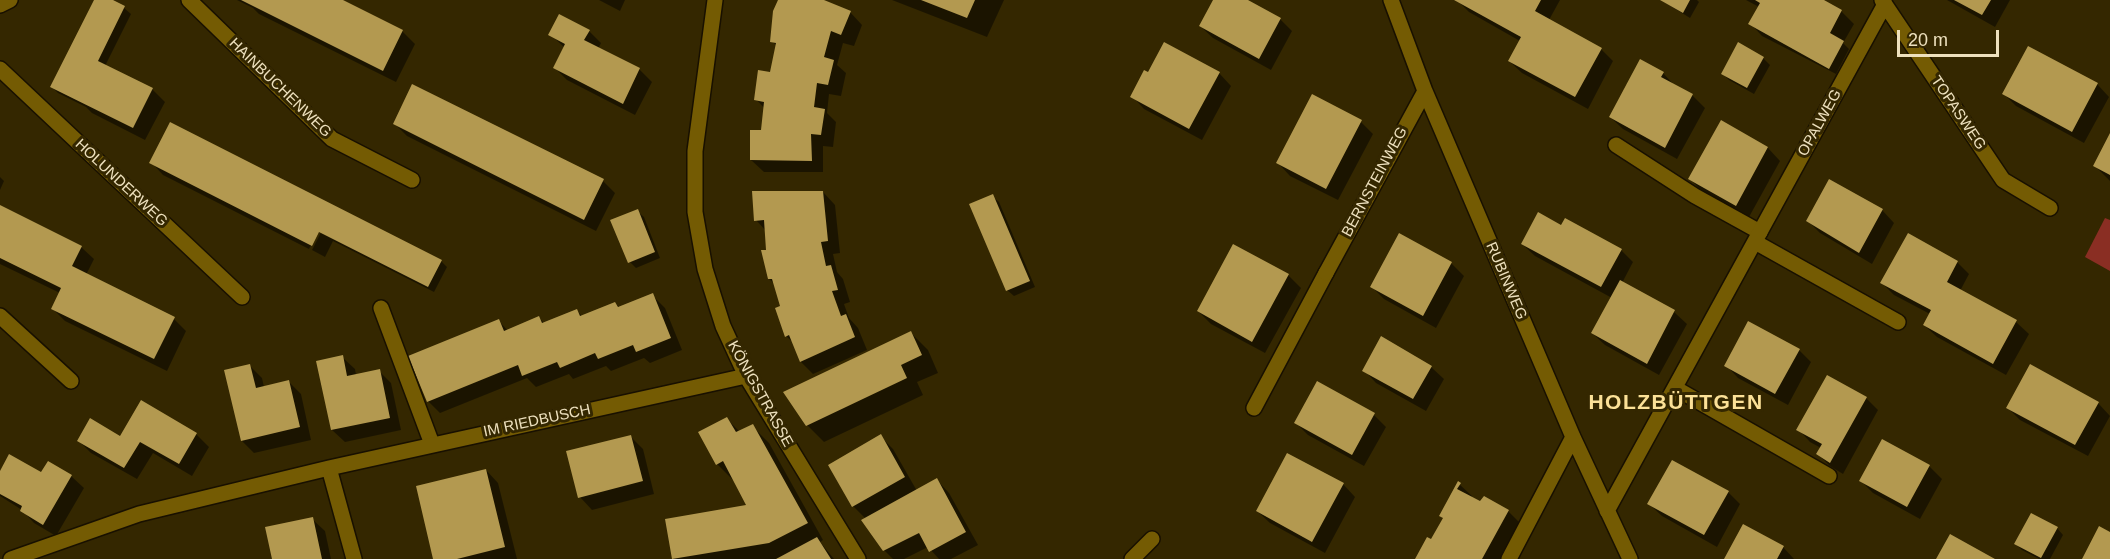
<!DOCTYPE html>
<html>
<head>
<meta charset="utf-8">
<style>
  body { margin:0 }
  #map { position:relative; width:2110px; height:559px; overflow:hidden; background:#342700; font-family:Arial,sans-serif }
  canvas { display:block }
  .scale { position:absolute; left:1897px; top:30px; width:102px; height:27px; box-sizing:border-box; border:3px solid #eee1be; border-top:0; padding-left:8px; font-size:18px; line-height:21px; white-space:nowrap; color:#eee1be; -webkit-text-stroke:4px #342700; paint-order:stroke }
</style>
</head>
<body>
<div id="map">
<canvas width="2110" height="559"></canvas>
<div class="scale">20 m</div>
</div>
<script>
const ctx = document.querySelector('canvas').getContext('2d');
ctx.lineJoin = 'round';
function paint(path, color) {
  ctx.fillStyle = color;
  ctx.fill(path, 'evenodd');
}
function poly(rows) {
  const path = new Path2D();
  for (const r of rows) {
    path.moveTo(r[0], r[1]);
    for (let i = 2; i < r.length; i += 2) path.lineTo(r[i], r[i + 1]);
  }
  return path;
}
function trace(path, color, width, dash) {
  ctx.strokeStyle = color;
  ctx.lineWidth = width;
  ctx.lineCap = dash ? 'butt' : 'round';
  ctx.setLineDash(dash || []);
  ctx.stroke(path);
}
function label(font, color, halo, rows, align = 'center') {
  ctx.font = font + ' Arial,sans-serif';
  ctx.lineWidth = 6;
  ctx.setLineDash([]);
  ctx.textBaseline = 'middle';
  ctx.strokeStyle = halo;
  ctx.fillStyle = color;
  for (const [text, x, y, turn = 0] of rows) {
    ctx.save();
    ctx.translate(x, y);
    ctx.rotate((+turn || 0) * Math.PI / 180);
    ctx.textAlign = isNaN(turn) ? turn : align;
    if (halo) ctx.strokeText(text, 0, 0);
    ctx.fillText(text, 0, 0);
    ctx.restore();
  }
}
const green = poly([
  [2105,218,2110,220,2110,271,2085,257]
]);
const shadow = poly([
  [96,0,109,0,124,8,131,14,105,66,152,89,165,102,145,140,92,113,86,107,58,93,52,87],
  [237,0,339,0,402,31,415,44,396,82,259,14,253,8],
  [599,0,625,0,620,11],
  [780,0,820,0,850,12,862,25,854,46,843,43,837,65,846,73,841,96,829,94,827,113,836,122,833,147,823,146,823,172,764,172,751,160,762,132,765,109,756,99,771,74,777,46,772,41],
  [892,0,1004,0,987,37],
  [1215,0,1245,0,1280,19,1292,31,1271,70,1213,38,1200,26],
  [1457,0,1560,0,1549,20,1601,49,1613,61,1588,109,1522,73,1509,61,1520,41,1469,12],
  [1661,0,1697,0,1699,2,1690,18],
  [1746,0,1821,0,1841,11,1854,24,1843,43,1849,49,1836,74,1762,36,1750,23,1759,7],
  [1947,0,2010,0,1995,27],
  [589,31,601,43,598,49,639,69,652,82,635,115,567,80,555,68,565,48,550,34],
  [1738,44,1763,58,1770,65,1754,94,1729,80,1723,74],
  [1219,73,1231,86,1202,140,1144,109,1132,96],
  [1663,73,1675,86,1693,96,1705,108,1677,159,1623,129,1610,117],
  [2097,84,2109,97,2084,143,2016,106,2004,94],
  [1361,122,1373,134,1338,200,1290,176,1278,163],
  [1721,122,1768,148,1780,161,1749,217,1702,191,1690,179],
  [394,123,603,181,615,193,596,231,407,136],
  [2110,137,2110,181,2094,165],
  [151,162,331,205,309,249,163,175],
  [0,177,4,181,0,190],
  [823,192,835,205,840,253,833,254,837,272,843,279,850,302,844,304,849,318,858,328,867,350,813,374,801,362,795,344,786,336,782,308,776,285,769,279,766,231,756,220],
  [992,196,999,202,1035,287,1014,296,1007,290],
  [0,207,81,247,94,259,86,275,174,319,186,331,167,371,65,321,53,309,60,293,0,264],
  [334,207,441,261,447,267,434,292,333,241,325,257,312,250],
  [1882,210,1894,223,1872,264,1820,233,1808,221],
  [637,211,644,217,660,258,636,268,630,262],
  [1562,227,1621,250,1633,262,1622,283,1674,312,1687,324,1659,375,1605,345,1592,333,1612,298,1535,256,1522,244],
  [1400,235,1452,264,1464,276,1436,328,1384,299,1372,287],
  [1234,246,1288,275,1301,288,1265,353,1211,324,1198,311],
  [1957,262,1969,274,1960,291,2016,322,2029,334,2006,375,1937,337,1924,325,1930,314,1894,295,1882,283],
  [652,295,665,308,682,350,650,363,644,358,611,371,606,366,573,379,569,374,536,387,527,378,440,413,428,401,499,321,508,331,539,318,544,323,577,311,582,316,615,303,620,308],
  [911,333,928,350,938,373,917,382,923,395,824,442,807,425],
  [1799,350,1811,362,1788,405,1738,378,1726,365],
  [342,357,355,369,356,375,379,371,391,383,401,430,345,442,332,430],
  [250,366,262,378,264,387,288,381,301,394,311,440,254,453,242,441],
  [1431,367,1444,379,1426,411,1376,383,1364,370],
  [1866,398,1878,410,1843,474,1830,466,1818,454,1821,448,1810,442,1798,429],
  [141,402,196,434,209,447,192,476,153,453,137,479,91,453,79,441,121,438],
  [2098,403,2110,416,2088,456,2020,420,2008,408],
  [1374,415,1386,427,1364,466,1308,435,1295,422],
  [726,418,740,432,752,426,769,443,823,540,820,542,834,559,673,559,666,520,749,506,734,481,717,464,700,432],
  [630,436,643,449,654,494,592,510,580,497],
  [880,436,893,449,917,491,937,480,949,493,978,545,951,559,939,559,928,547,904,559,893,559,884,550,866,519,853,506],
  [1883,441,1929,466,1942,479,1920,519,1873,493,1861,481],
  [486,470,498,483,517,559,435,559],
  [0,474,71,476,84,488,56,536,34,523,22,510,0,496],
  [1458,483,1472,496,1471,498,1508,511,1520,523,1501,559,1417,559,1432,541,1444,519],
  [1343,484,1355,497,1325,553,1270,523,1257,511],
  [1728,492,1740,504,1717,547,1662,516,1649,504],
  [312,519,325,531,331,559,274,559],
  [2057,528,2063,535,2050,559,2039,559,2022,550,2016,544],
  [1783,547,1794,559,1726,559]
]);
const building = poly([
  [94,0,113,0,125,6,98,61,153,88,133,128,50,87],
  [241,0,343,0,403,30,383,71],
  [778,0,824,0,851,11,841,35,831,31,824,57,834,60,828,85,817,83,814,107,825,109,821,135,811,134,812,161,750,160,750,130,761,130,764,102,754,100,758,70,770,72,776,43,770,42,773,11],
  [921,0,975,0,967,18],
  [1213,0,1248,0,1281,18,1259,59,1199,26],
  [1454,0,1541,0,1535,11,1602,48,1575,97,1508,61,1521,37],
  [1660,0,1690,0,1683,13],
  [1755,0,1824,0,1842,10,1830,33,1844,41,1829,69,1748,24,1760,3],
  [1954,0,1991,0,1982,15],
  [559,14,590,30,584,40,640,68,623,104,553,68,565,44,548,35],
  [1164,42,1220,72,1189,129,1130,97,1144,70,1148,72],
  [1738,42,1764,57,1747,88,1721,74],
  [2028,46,2098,83,2072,132,2002,94],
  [1640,59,1664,72,1661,77,1693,94,1665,148,1609,117],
  [412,84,604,179,584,220,393,124],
  [1312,94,1362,120,1326,189,1276,163],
  [1721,120,1768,147,1736,206,1688,179],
  [170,122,442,260,428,287,319,232,312,246,149,163],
  [2110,133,2110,175,2093,166],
  [1829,179,1883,209,1859,253,1806,221],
  [752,191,823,191,828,241,821,242,826,266,831,265,838,290,832,291,841,316,846,314,855,337,800,362,789,335,785,337,775,308,780,306,772,279,768,279,761,250,766,250,764,220,754,221],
  [993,194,1030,281,1006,291,969,204],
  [0,205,82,246,72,266,175,317,154,359,51,309,61,288,0,258],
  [638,209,655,252,628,263,610,220],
  [1538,212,1561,225,1565,218,1622,249,1601,287,1521,244],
  [1399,233,1452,262,1423,316,1370,287],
  [1908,233,1958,261,1947,282,2017,320,1993,364,1923,325,1931,310,1880,283],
  [1233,244,1289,274,1252,342,1197,311],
  [1620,280,1675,310,1647,364,1591,333],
  [653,293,671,338,636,352,633,345,598,359,595,353,560,368,557,362,522,376,518,365,427,402,408,356,499,319,504,331,539,316,542,323,577,309,580,316,615,302,618,307],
  [1748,321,1800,349,1775,394,1724,366],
  [911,331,922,355,901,365,907,378,806,426,783,392],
  [1381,336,1432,366,1413,399,1362,371],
  [343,355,347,376,380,369,390,418,331,430,316,361],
  [250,364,256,388,289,380,300,427,241,441,224,370],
  [2030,364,2099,402,2075,445,2006,408],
  [1827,375,1867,397,1830,463,1816,454,1822,444,1796,430],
  [1317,381,1375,413,1352,455,1294,423],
  [141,400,197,433,179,464,140,442,124,468,77,441,90,418,120,436],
  [727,417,736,432,753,424,808,523,769,543,672,559,665,519,746,505,723,461,716,465,698,432],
  [881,434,905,477,852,507,828,465],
  [631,435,643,481,578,498,566,451],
  [1882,439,1930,465,1907,507,1859,481],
  [1287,453,1344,483,1312,542,1256,511],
  [9,454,41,472,48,461,72,475,43,525,20,511,22,506,0,494,0,471],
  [1672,460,1729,491,1704,535,1647,504],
  [486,469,505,547,457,559,433,559,416,486],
  [937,478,966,532,929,552,919,533,883,551,861,520],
  [1458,481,1461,483,1457,489,1480,501,1484,496,1509,510,1482,559,1415,559,1427,537,1431,539,1443,518,1439,516],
  [2031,513,2058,527,2041,558,2014,544],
  [313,517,322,559,272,559,265,527],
  [1743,524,1784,546,1777,559,1724,559],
  [2099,526,2110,532,2110,559,2082,559],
  [1950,534,1995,559,1936,559],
  [817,537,831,559,776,559]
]);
const service = poly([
  [1616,145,1695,196,1760,232],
  [381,308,432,444],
  [1254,408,1326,273],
  [1132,559,1152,539]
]);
const minor = poly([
  [189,0,332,139,412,180],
  [715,0,695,151,695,212,705,269,723,326,746,376,858,559],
  [1391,0,1425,91,1573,437,1630,559],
  [1882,0,2003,180,2050,208],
  [0,5,10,0],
  [0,69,242,297],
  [1755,242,1898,322],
  [1326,273,1425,91],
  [0,316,71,381],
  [1675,388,1829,476],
  [329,468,354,559],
  [1607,511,1885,4],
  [11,559,139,514,329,468,746,376],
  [1509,559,1573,437]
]);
const streetNames = [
  ["HAINBUCHENWEG",280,88,44],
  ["TOPASWEG",1958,113,56],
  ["OPALWEG",1820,123,-61],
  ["BERNSTEINWEG",1375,182,-62],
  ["HOLUNDERWEG",121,183,43],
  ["RUBINWEG",1506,281,67],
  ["KÖNIGSTRASSE",760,394,61],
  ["IM RIEDBUSCH",537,421,-12]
];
const districtNames = [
  ["HOLZBÜTTGEN",1676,403]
];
paint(green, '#8a2e23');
paint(shadow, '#0007');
paint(building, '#b39950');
trace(service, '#181000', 18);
trace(minor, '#181000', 18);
trace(service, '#745b03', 15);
trace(minor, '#745b03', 15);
label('15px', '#eee1be', '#342700', streetNames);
ctx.letterSpacing = '1.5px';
label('bold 21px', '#fce197', '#342700', districtNames);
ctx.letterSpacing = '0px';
</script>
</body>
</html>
